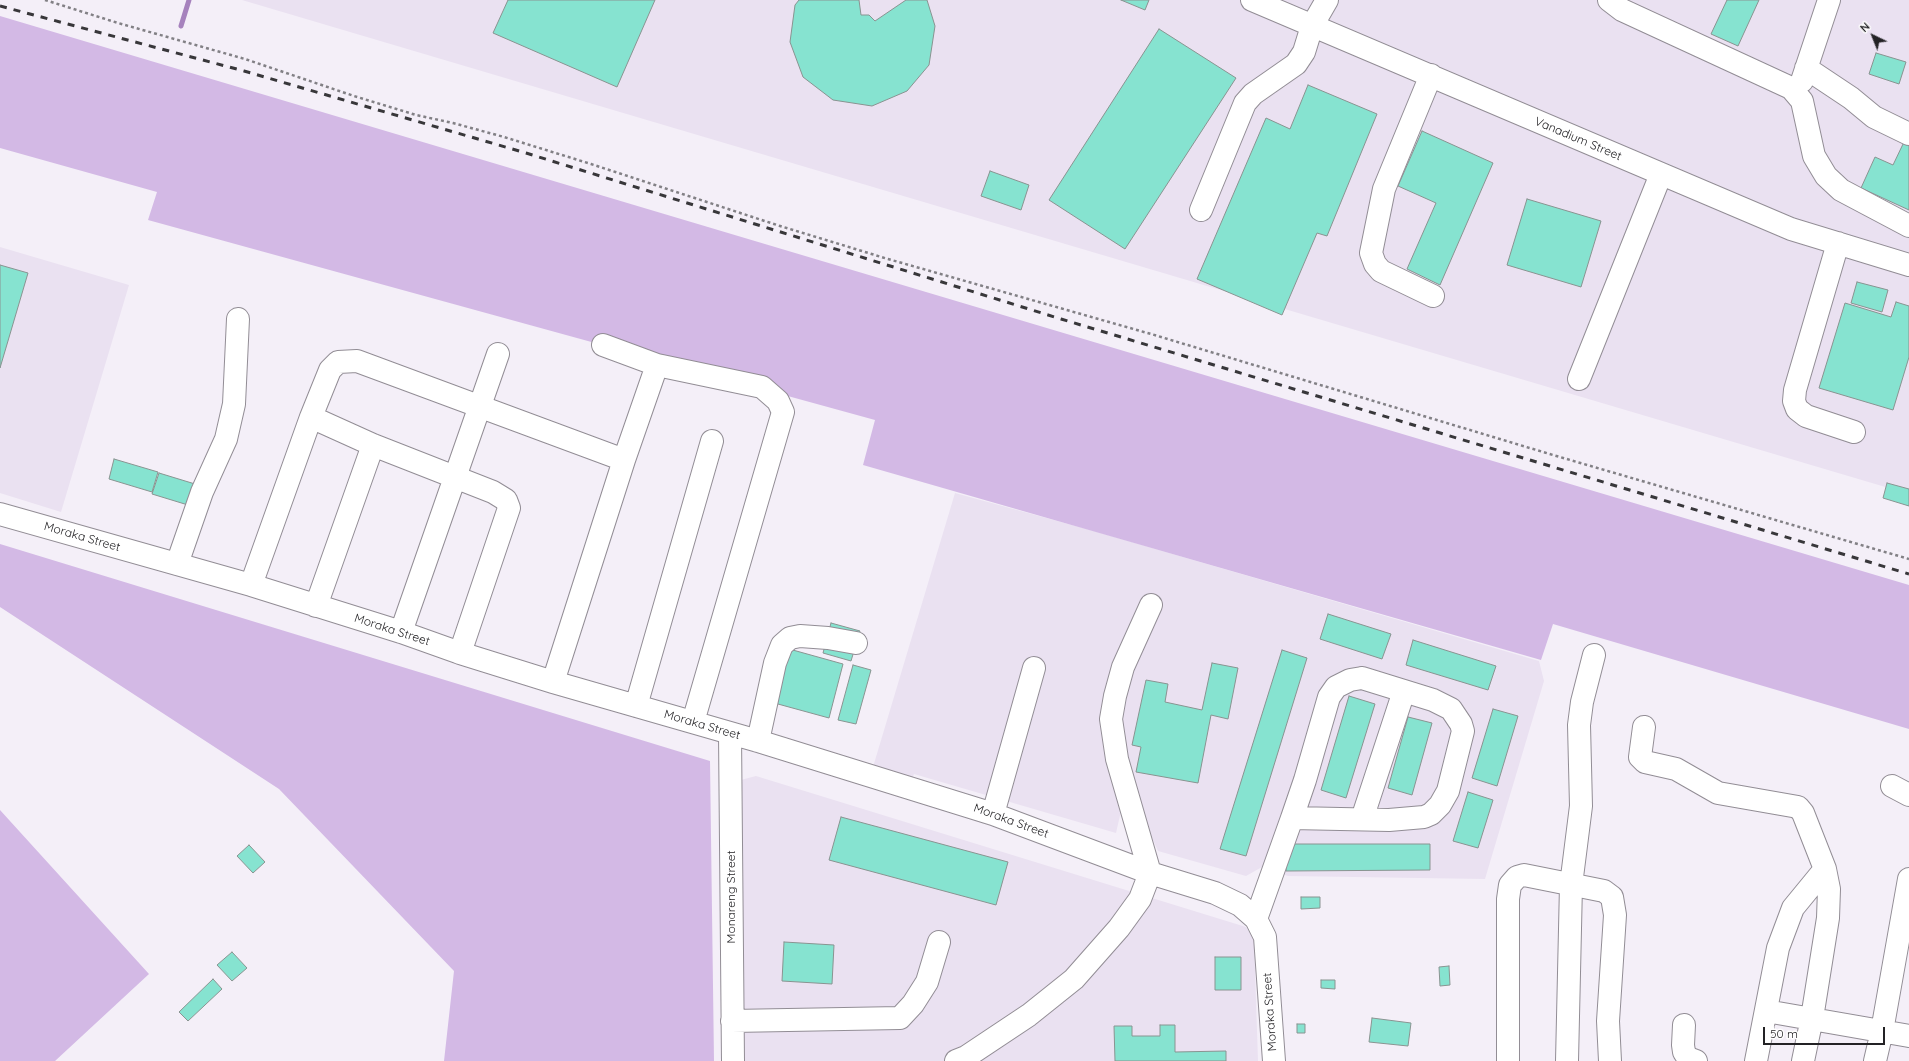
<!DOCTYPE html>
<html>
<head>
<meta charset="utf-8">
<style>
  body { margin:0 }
  #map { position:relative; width:1909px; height:1061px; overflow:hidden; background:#f4eff8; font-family:Quicksand,sans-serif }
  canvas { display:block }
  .north { position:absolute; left:1853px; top:16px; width:40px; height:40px; -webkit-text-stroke:3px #fff; paint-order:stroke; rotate:317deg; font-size:11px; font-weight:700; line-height:16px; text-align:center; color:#232225 }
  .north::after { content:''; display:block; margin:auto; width:14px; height:18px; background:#232225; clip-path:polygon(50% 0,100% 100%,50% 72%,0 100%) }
  .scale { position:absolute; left:1763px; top:1027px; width:122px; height:18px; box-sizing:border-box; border:2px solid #232225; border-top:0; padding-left:5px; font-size:12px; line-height:14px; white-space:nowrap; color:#232225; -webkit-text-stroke:3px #fff; paint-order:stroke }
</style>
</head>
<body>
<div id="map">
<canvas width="1909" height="1061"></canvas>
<div class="north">N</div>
<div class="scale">50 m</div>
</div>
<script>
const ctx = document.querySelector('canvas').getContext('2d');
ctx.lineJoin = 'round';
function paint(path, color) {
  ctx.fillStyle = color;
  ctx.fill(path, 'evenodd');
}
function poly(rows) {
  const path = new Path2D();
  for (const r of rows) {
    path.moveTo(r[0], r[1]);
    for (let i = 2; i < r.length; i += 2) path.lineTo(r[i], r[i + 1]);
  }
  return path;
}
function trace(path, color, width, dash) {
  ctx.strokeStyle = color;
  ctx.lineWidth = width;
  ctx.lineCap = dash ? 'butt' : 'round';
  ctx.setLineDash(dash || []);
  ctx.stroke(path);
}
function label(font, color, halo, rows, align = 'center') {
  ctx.font = font + ' Quicksand,sans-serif';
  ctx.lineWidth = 3;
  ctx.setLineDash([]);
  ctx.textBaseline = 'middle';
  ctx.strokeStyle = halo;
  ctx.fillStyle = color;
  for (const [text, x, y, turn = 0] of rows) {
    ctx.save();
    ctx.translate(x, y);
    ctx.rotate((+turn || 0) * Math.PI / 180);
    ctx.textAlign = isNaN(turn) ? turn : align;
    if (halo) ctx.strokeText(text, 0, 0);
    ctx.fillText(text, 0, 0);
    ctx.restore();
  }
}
const built = poly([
  [242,0,1909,0,1909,494],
  [0,247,129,285,61,512,0,493],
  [955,493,1094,531,1539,661,1544,681,1485,879,1288,876,1262,867,1246,876,1158,851,1142,816,1121,811,1116,833,914,774,912,779,873,767],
  [756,776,1246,927,1254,939,1258,1061,741,1061,737,781]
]);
const green = poly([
  [0,16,1909,585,1909,729,1553,624,1541,660,863,465,875,420,148,220,157,192,0,148],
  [0,544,710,761,714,1061,444,1061,454,971,279,789,0,607],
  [0,810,149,974,55,1061,0,1061]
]);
const stream = poly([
  [181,26,189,0]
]);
const building = poly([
  [508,0,655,0,617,87,493,33,508,0],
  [799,0,859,0,861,15,869,15,875,21,906,0,927,0,935,26,929,65,907,91,872,106,833,100,803,77,790,42,795,5,799,0],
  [1121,0,1149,0,1145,10,1121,0],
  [1727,0,1759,0,1738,46,1711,34,1727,0],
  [1159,29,1236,78,1125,249,1049,200,1159,29],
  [1876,53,1906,62,1899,84,1869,74,1876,53],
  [1308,85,1377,114,1327,236,1317,233,1282,315,1197,279,1266,118,1290,129,1308,85],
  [1422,131,1493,163,1440,285,1407,269,1436,203,1398,186,1422,131],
  [1904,142,1909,144,1909,210,1861,188,1875,157,1893,165,1904,142],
  [990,171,1029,185,1021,210,981,196,990,171],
  [1527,199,1601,221,1581,287,1507,265,1527,199],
  [0,265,28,273,0,368,0,265],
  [1857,282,1888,290,1882,312,1851,303,1857,282],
  [1896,302,1909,306,1909,357,1893,410,1819,388,1845,303,1891,317,1896,302],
  [114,459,158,472,152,492,109,479,114,459],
  [159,473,195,484,188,505,152,494,159,473],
  [1887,483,1909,489,1909,506,1883,498,1887,483],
  [1328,614,1391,634,1382,659,1320,639,1328,614],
  [831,623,860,631,851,661,823,653,831,623],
  [1413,640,1496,666,1488,690,1406,665,1413,640],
  [782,647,843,664,829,718,767,701,782,647],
  [1282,650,1307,658,1246,856,1220,849,1282,650],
  [1212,663,1238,668,1228,719,1211,715,1198,783,1136,772,1141,747,1132,745,1146,680,1168,684,1165,702,1202,710,1212,663],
  [853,665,871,670,856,724,838,720,853,665],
  [1349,696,1375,704,1346,798,1321,790,1349,696],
  [1493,709,1518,716,1497,786,1472,778,1493,709],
  [1408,717,1432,723,1412,795,1388,788,1408,717],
  [1468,792,1493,800,1478,848,1453,841,1468,792],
  [841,817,1008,862,996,905,829,860,841,817],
  [1286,844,1430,844,1430,870,1286,871,1286,844],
  [249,845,265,862,253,873,237,856,249,845],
  [1301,897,1320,897,1320,908,1301,909,1301,897],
  [784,942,834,945,832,984,782,981,784,942],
  [232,952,247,968,232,981,217,965,232,952],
  [1215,957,1241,957,1241,990,1215,990,1215,957],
  [1449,966,1450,985,1440,986,1439,967,1449,966],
  [213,979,222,989,188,1021,179,1012,213,979],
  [1321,980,1335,980,1335,989,1321,988,1321,980],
  [1372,1018,1411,1023,1408,1046,1369,1042,1372,1018],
  [1297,1024,1305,1024,1305,1033,1297,1033,1297,1024],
  [1160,1025,1175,1025,1175,1052,1226,1051,1226,1061,1115,1061,1114,1026,1132,1026,1132,1036,1160,1036,1160,1025]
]);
const path = poly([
  [45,0,118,23,245,59,354,96,416,115,453,123,504,137,591,164,780,226,888,259,1151,334,1553,455,1909,559]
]);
const minor = poly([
  [1252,0,1791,229,1909,265],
  [1609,0,1622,10,1791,88,1802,101,1814,156,1826,176,1841,190,1909,226],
  [1806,68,1851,98,1874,117,1909,134],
  [1431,75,1384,189,1371,253,1375,264,1381,271,1433,296],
  [1802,81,1829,0],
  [1201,210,1245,103,1253,94,1296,64,1304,52,1312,26,1327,0],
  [1838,243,1795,390,1794,401,1797,409,1806,416,1854,432],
  [603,345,657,365,762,387,778,401,783,412,693,722],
  [1579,379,1661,174],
  [311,417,373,445,493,492,506,500,509,508,460,653],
  [0,514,251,585,401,632,460,653,553,682,758,741,993,814,1150,873,1215,893,1240,905,1256,919,1265,937,1274,1061],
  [177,564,202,492,226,439,234,404,238,319],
  [251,585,311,417,330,370,338,362,357,361,624,460],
  [316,606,373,445],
  [401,632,498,354],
  [1362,678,1433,700,1451,709,1461,724,1463,731,1448,791,1440,805,1431,814,1424,817,1389,820,1292,818,1305,780,1329,697,1336,687,1350,680,1362,678],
  [553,682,624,460,657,365],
  [636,706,712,441],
  [1644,727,1640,757,1645,762,1676,769,1718,793,1798,807,1803,813,1825,869,1829,889,1828,918,1812,1018,1803,1061],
  [730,734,733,1061],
  [758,741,775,663,782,645,790,638,800,636,828,638,856,643],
  [1892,786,1909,795],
  [993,814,1034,668],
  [1362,819,1404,691],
  [1256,919,1292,818],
  [1766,1011,1909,1036],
  [732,1021,900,1018,913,1004,927,982,939,942],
  [1684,1025,1683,1045,1684,1052,1688,1058,1696,1061],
  [956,1061,966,1057,1029,1015,1074,979,1119,928,1140,899,1150,873,1117,759,1111,719,1115,696,1123,667,1151,605],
  [1508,1061,1508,899,1510,885,1517,877,1524,875,1604,891,1612,897,1615,915,1608,1021,1610,1061],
  [1567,1061,1571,885,1581,806,1579,725,1582,702,1594,655],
  [1756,1061,1778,948,1793,908,1825,869],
  [1875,1061,1882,1031,1909,879]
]);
const rail = poly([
  [0,6,244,71,526,153,1061,319,1909,574]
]);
const streetNames = [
  ["Vanadium Street",1578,139,23],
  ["Moraka Street",82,537,16],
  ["Moraka Street",392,630,18],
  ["Moraka Street",702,725,16],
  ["Moraka Street",1011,821,20],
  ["Monareng Street",731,897,-90],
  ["Moraka Street",1270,1012,-94]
];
paint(built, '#eae1f1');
paint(green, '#d3b9e5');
trace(stream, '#a682bd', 5);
paint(building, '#86e3d0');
trace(building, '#899491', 1);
trace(minor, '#928d95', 24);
trace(path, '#828085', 2.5, [3, 3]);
trace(minor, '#fff', 22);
trace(rail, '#38373a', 3, [7, 7]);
label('12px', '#232225', '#fff', streetNames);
</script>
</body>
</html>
